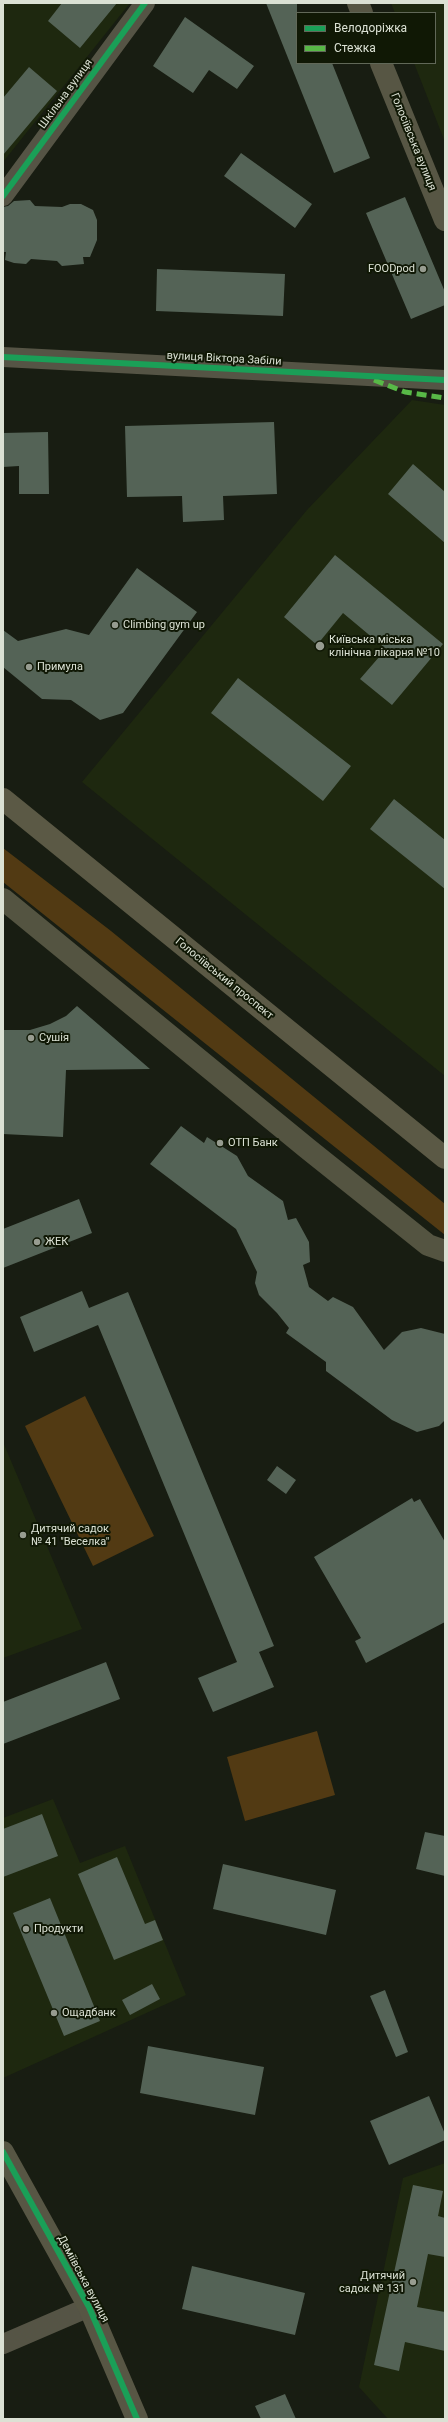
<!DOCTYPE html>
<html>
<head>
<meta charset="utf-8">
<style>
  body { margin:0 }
  #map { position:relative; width:448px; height:2422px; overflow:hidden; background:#181d12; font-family:Roboto,sans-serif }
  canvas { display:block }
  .frame { position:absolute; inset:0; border:4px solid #dbe1d4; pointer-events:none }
  .legend { position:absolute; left:296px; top:12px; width:140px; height:52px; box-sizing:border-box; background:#101805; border:1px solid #616858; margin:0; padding:5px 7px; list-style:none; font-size:12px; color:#dbe1d4 }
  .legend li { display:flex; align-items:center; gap:8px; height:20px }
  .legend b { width:20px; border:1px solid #616858 }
</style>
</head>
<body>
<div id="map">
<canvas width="448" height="2422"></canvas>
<div class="frame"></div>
<ul class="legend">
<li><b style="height:5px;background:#1a9f57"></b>Велодоріжка</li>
<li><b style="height:5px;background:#58b947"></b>Стежка</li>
</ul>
</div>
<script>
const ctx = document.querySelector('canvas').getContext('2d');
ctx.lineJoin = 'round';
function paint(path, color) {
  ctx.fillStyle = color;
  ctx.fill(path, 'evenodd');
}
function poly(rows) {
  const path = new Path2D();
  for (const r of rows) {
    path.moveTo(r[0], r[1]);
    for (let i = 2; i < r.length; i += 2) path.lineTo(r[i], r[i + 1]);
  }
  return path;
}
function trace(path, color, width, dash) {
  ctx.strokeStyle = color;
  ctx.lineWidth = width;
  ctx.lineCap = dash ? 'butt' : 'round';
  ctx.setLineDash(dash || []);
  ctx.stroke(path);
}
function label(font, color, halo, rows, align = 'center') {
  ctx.font = font + ' Roboto,sans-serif';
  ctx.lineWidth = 4;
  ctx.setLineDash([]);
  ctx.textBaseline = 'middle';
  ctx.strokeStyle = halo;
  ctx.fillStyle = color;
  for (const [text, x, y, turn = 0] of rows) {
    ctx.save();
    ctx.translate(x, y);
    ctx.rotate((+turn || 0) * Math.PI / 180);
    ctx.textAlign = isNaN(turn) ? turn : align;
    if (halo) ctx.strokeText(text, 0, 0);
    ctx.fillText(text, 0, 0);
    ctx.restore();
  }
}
const built = poly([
  [3,3,130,3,3,162],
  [391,3,445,3,445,142,414,63,435,63,435,13,395,13],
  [412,400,445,405,445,1076,82,782,307,510],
  [3,1442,82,1629,3,1658],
  [53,1799,80,1863,125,1846,186,1995,3,2078,3,1818],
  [445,2163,445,2419,388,2419,359,2387,403,2178]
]);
const green = poly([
  [3,848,111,931,445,1204,445,1235,3,882],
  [85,1396,154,1536,93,1566,25,1426],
  [317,1731,335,1795,245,1821,227,1757]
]);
const building = poly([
  [62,3,117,3,80,48,48,21],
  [266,3,297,3,297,63,332,63,370,158,334,173],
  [185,17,254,66,237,89,209,70,193,93,153,66],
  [29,67,57,91,3,155,3,98],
  [241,153,312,204,295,228,224,176],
  [405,197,445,292,445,305,411,319,366,213],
  [30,200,35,206,62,207,70,204,81,204,93,210,97,220,97,240,90,257,83,257,84,264,62,266,57,261,31,259,26,264,14,263,5,260,6,252,3,252,3,207,8,206,14,201],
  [157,269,285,274,283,316,156,311],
  [274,422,277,494,223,496,224,520,183,522,182,496,127,497,125,426],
  [48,432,49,494,19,494,19,466,3,467,3,433],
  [413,464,445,492,445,543,388,494],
  [335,555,443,644,392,705,360,679,386,649,343,613,317,645,284,617],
  [137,568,197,612,123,713,100,720,71,700,42,699,3,667,3,630,18,641,66,629,89,635],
  [238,678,351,766,323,801,211,713],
  [394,799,445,840,445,889,370,829],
  [77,1006,150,1069,66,1070,63,1137,3,1134,3,1030,30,1030,50,1024,66,1016],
  [181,1126,204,1143,207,1137,237,1156,248,1176,283,1201,288,1220,296,1218,309,1242,310,1262,303,1265,309,1287,328,1301,333,1297,353,1307,384,1350,402,1332,421,1328,445,1334,445,1420,439,1426,417,1432,392,1420,326,1371,326,1362,286,1333,289,1328,277,1313,259,1295,255,1283,257,1272,236,1229,150,1164],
  [79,1199,92,1233,3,1268,3,1229],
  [82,1291,89,1308,128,1292,274,1646,259,1652,274,1687,213,1712,198,1678,237,1662,98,1325,34,1352,20,1317],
  [277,1466,296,1480,286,1494,267,1480],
  [412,1498,414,1502,420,1499,445,1542,445,1622,366,1663,355,1641,361,1638,314,1557],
  [106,1662,120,1699,3,1744,3,1702],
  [42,1814,58,1856,3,1877,3,1829],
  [425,1832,445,1836,445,1876,416,1869],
  [117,1857,145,1924,155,1920,163,1940,114,1960,78,1874],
  [223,1864,336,1890,326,1935,213,1909],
  [50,1898,100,2021,64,2036,13,1913],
  [152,1984,160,1999,130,2015,122,2000],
  [385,1990,408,2052,396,2057,370,1996],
  [148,2046,264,2067,255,2115,140,2093],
  [429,2096,445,2134,445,2140,389,2165,370,2121],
  [413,2185,443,2191,438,2216,445,2218,445,2257,428,2254,417,2307,445,2312,445,2351,405,2342,399,2371,374,2365],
  [192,2266,305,2293,295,2335,182,2309],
  [285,2394,296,2419,261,2419,255,2406]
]);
const street = poly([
  [3,196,145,3],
  [3,357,445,380],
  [3,2344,89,2307]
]);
const secondary = poly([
  [358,3,362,13],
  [381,63,445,220],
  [3,2152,89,2307,137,2419]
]);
const primary = poly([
  [3,899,308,1149,428,1245,445,1251]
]);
const highway = poly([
  [3,799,445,1158]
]);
const quiet = poly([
  [374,380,405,392,445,398]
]);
const cycleway = poly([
  [3,196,145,3],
  [3,357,445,380],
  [3,2152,89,2307,137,2419]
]);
const markers = [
  [423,269,4,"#979c90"],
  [115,625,4,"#979c90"],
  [320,646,5,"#979c90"],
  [29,667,4,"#979c90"],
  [31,1038,4,"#979c90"],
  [220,1143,4,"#979c90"],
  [37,1242,4,"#979c90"],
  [23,1535,4,"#979c90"],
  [26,1929,4,"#979c90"],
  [54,2013,4,"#979c90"],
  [413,2282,4,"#979c90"]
];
const streetNames = [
  ["Шкільна вулиця",66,94,-54],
  ["Голосіївська вулиця",413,142,68],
  ["вулиця Віктора Забіли",224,359,3],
  ["Голосіївський проспект",224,979,39],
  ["Деміївська вулиця",83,2279,62]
];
const poiNames = [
  ["FOODpod",415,269,"right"],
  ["Climbing gym up",123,625],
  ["Київська міська",329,640],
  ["клінічна лікарня №10",329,653],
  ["Примула",37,667],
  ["Сушія",39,1038],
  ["ОТП Банк",228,1143],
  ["ЖЕК",45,1242],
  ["Дитячий садок",31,1529],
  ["№ 41 \"Веселка\"",31,1542],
  ["Продукти",34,1929],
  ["Ощадбанк",62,2013],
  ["Дитячий",405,2276,"right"],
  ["садок № 131",405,2289,"right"]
];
paint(built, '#1e280f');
paint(green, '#523a13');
paint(building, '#546356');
trace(street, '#555445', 20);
trace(secondary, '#575644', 22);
trace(primary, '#545441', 22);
trace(highway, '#5b5945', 22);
trace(quiet, '#58b947', 5, [10, 5]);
trace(cycleway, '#1a9f57', 6);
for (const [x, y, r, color] of markers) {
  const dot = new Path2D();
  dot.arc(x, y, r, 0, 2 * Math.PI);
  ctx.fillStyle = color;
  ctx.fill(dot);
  trace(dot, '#101805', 1.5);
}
label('11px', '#dbe1d4', '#101805', streetNames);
label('11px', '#dbe1d4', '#101805', poiNames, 'left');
</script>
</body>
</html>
